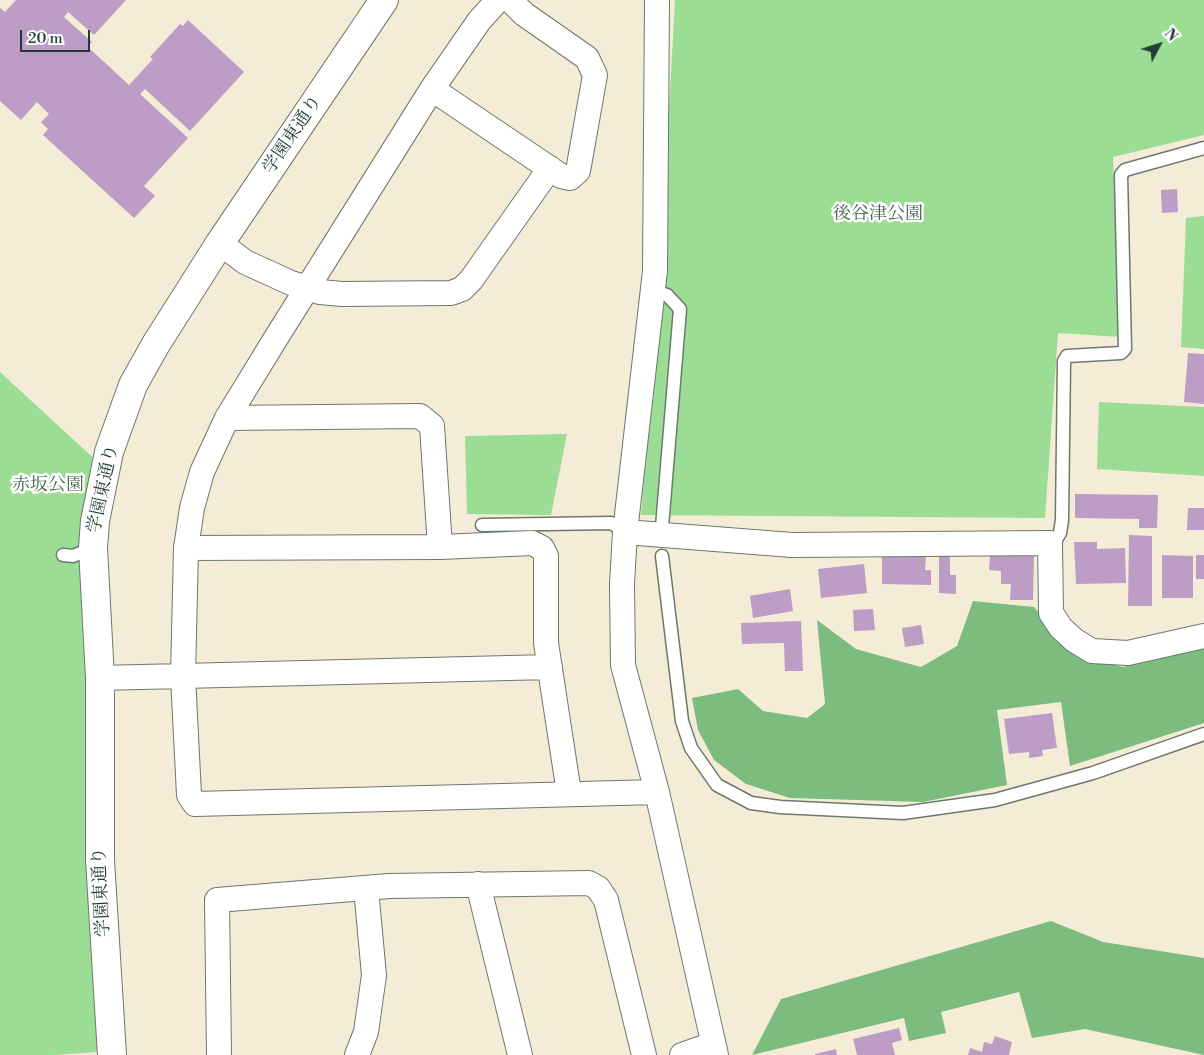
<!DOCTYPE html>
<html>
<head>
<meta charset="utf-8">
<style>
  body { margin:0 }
  #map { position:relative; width:1204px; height:1055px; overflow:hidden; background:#f4ecd7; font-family:"Libre Bodoni",serif }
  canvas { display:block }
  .north { position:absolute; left:1134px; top:20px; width:50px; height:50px; -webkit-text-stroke:4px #fff; paint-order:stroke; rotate:50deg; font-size:14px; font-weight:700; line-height:20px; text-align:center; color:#1f3d34 }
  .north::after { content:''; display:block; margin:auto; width:18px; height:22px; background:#1f3d34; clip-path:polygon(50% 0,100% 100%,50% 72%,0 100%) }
  .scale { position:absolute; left:20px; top:30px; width:70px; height:22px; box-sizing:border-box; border:2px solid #1f3d34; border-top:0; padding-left:6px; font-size:15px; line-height:18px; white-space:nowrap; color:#1f3d34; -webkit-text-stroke:4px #fff; paint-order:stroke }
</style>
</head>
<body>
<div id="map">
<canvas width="1204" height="1055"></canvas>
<div class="north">N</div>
<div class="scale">20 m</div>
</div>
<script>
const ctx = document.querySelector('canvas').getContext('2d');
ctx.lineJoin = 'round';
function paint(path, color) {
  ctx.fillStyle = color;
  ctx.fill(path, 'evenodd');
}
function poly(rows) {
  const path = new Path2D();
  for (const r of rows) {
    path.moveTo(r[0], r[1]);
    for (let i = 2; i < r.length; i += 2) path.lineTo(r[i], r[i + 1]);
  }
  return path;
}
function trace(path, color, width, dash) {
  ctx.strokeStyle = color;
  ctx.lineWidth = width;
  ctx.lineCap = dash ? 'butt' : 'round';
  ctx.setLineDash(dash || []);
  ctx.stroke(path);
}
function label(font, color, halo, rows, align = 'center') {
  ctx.font = font + ' "Libre Bodoni","Noto Serif JP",serif';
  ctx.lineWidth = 5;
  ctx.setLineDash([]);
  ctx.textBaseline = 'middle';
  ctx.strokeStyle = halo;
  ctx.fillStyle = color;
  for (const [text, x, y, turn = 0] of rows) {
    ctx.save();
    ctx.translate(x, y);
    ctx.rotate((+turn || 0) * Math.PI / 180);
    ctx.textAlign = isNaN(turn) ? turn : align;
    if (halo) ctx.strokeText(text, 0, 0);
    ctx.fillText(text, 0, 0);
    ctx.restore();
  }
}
const green = poly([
  [675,0,1204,0,1204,135,1113,157,1121,337,1058,333,1045,518,641,515,659,293],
  [1204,216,1204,349,1181,347,1186,218],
  [0,372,100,464,90,555,86,713,98,1052,54,1055,0,1055],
  [1099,402,1204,407,1204,476,1097,469],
  [567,434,551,515,467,514,465,436]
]);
const forest = poly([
  [973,601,1034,607,1074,653,1123,667,1204,647,1204,723,1070,766,1061,702,997,710,1007,785,923,802,790,798,746,784,714,760,698,730,692,698,738,689,763,711,807,718,825,704,817,620,856,649,921,667,957,646],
  [1051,921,1103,942,1204,958,1204,1055,1085,1029,1032,1038,1019,992,941,1012,946,1033,909,1041,904,1018,752,1055,781,999]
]);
const building = poly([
  [16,0,126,0,94,35,68,12,64,17,92,42,88,47,129,85,153,59,150,57,180,24,183,26,188,20,244,72,190,131,145,89,140,94,188,138,144,186,155,196,134,218,43,135,48,129,41,122,49,114,37,102,21,120,0,101,0,8,5,12],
  [1177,189,1178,212,1162,213,1161,190],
  [1188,353,1204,354,1204,404,1184,402],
  [1075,494,1158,495,1157,528,1139,528,1139,519,1075,518],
  [1188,508,1204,508,1204,530,1187,530],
  [1129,535,1152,536,1152,606,1128,606],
  [1074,542,1097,542,1097,549,1125,548,1126,583,1076,584],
  [882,553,926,553,925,570,931,570,931,585,882,584],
  [1162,555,1193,556,1193,598,1162,598],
  [1196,555,1204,555,1204,579,1196,579],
  [939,556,950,556,950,575,956,575,956,594,939,593],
  [990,556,1034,556,1033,600,1010,600,1011,584,1001,584,1001,571,989,570],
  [864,564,867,593,821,598,818,569],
  [790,589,793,611,753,618,750,596],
  [873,609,875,630,854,631,853,610],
  [801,621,803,671,785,671,784,643,742,644,741,623],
  [921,625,924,644,905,647,902,628],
  [1052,713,1057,748,1042,750,1043,756,1029,758,1029,752,1009,754,1004,719],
  [899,1028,902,1040,892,1043,895,1055,857,1055,853,1039],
  [995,1036,1012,1042,1009,1055,968,1055,970,1048,982,1052,984,1042,992,1044],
  [836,1049,837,1055,815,1055,815,1054]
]);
const service = poly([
  [653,291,667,295,680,309,662,527],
  [482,525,611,523,625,532],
  [1050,543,1055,541,1060,533,1062,520,1064,361,1067,356,1121,353,1125,349,1121,175,1125,170,1204,148],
  [63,555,73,556,93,548],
  [662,556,682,721,691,748,717,785,751,803,780,807,903,813,995,800,1093,773,1204,734]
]);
const minor = poly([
  [498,0,479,21,432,89,276,338,227,418,202,472,192,508,186,548,183,676,189,795,195,804,657,792],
  [657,0,655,271,625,532,622,584,623,665,657,792,716,1055],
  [432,89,561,176,570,178,578,171,595,75,587,58,524,14,510,0],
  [220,243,245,262,291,283,320,292,342,294,451,293,462,289,471,280,550,168],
  [227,418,420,416,432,426,440,547],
  [625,532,792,545,1050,543,1051,613,1061,628,1074,640,1092,651,1128,653,1204,636],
  [186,548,440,547,532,543,542,548,546,556,546,643,569,793],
  [100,678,550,667],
  [478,884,520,1055],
  [219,1055,217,900,389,886,589,883,598,888,606,900,644,1055],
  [357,1055,366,1032,374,975,366,889],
  [682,1055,713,1044]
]);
const tertiary = poly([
  [112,1055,100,860,100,678,93,548,95,521,109,452,133,385,156,344,220,243,384,0]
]);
const streetNames = [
  ["学園東通り",293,135,-56],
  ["学園東通り",104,489,-78],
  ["学園東通り",102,892,-93]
];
const parkNames = [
  ["後谷津公園",878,215],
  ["赤坂公園",48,486]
];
paint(green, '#9bdd94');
paint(forest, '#7cbc7e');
paint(building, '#bd9cc5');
trace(service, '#6a7a6d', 15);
trace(minor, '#6a7a6d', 26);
trace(tertiary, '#6a7a6d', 30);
trace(service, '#fff', 12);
trace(minor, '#fff', 24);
trace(tertiary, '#fff', 28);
label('18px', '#1f3d34', '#fff', streetNames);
label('18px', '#3e654c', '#fff', parkNames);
</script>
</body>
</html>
